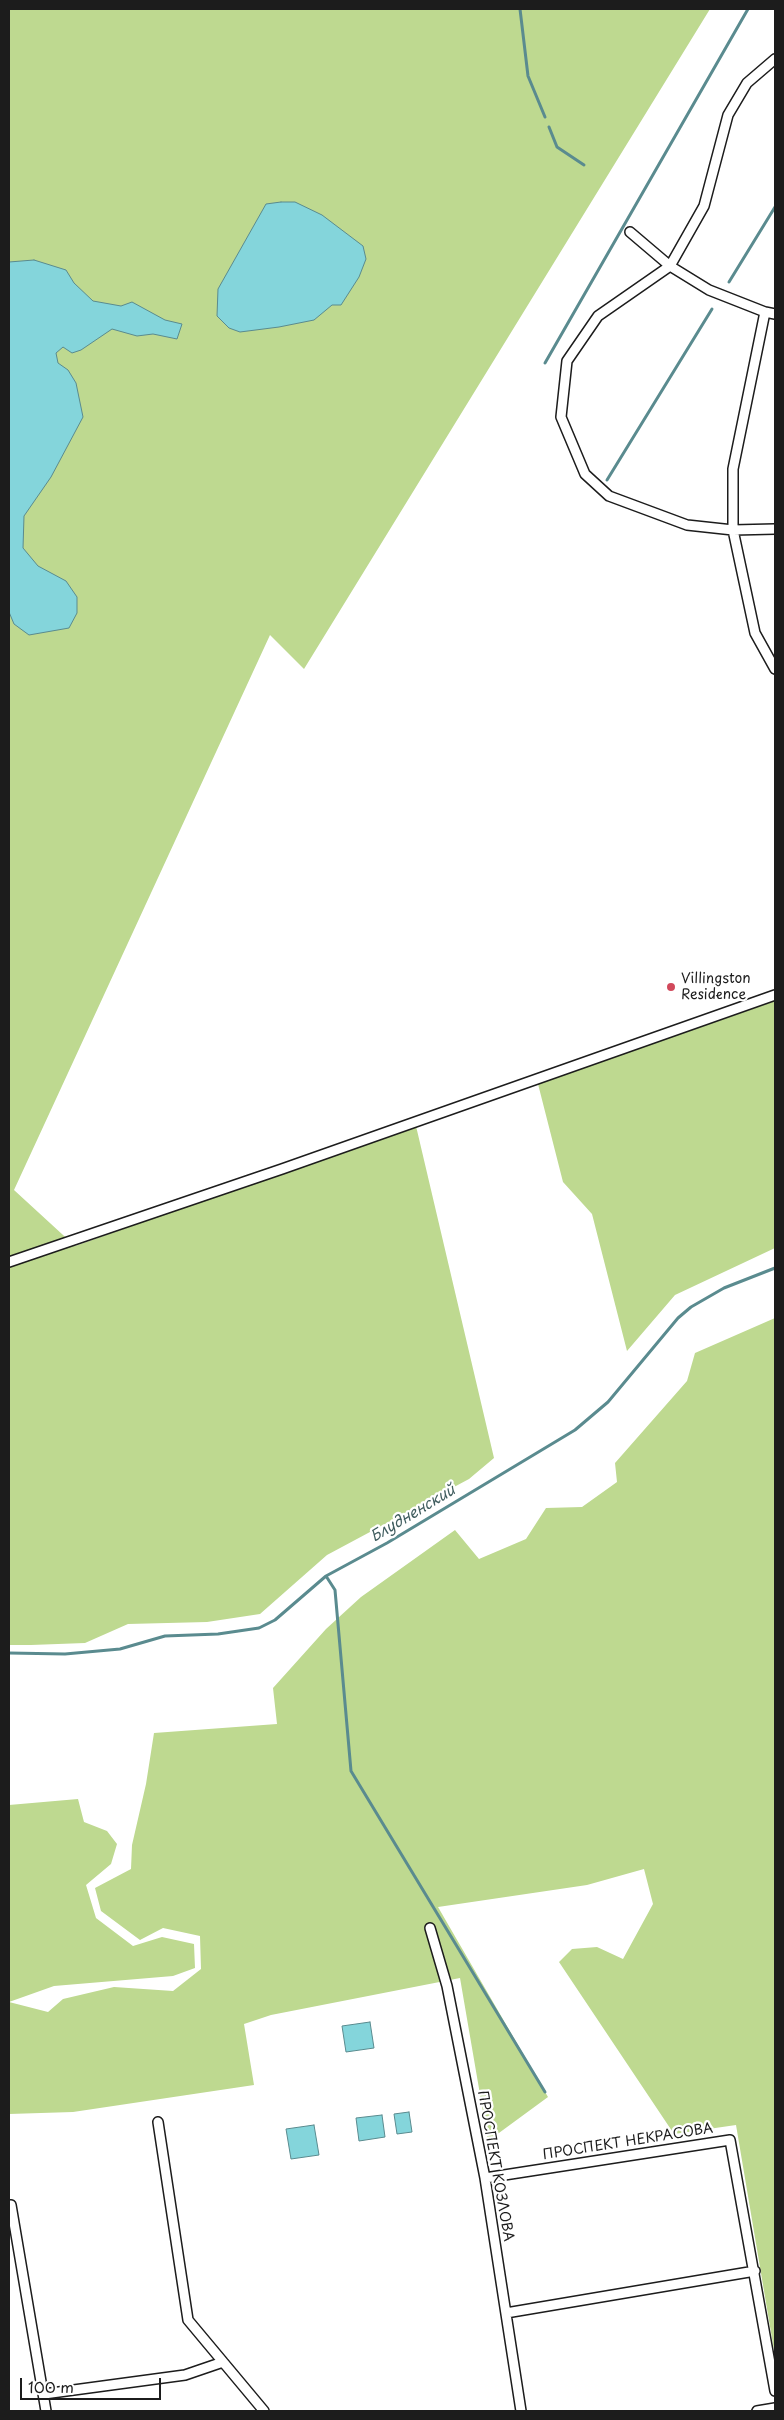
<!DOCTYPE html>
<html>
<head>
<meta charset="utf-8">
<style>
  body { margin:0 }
  #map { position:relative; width:784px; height:2420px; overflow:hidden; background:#fff; font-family:"Playpen Sans",sans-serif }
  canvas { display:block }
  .frame { position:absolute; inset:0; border:10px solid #1c1c1c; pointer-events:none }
  .scale { position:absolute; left:20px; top:2378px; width:141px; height:22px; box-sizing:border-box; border:2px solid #1c1c1c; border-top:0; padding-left:6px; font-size:15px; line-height:18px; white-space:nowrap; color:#1c1c1c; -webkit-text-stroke:4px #fff; paint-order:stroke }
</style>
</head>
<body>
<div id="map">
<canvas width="784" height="2420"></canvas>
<div class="frame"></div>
<div class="scale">100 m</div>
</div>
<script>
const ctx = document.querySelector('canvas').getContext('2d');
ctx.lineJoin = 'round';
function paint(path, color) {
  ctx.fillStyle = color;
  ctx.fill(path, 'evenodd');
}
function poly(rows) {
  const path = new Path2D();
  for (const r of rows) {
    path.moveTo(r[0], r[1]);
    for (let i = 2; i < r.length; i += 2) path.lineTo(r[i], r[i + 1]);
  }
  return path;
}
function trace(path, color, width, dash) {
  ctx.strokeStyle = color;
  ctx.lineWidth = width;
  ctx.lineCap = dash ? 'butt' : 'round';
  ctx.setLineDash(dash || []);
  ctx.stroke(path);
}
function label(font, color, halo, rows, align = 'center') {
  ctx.font = font + ' "Playpen Sans",sans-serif';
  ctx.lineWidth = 4.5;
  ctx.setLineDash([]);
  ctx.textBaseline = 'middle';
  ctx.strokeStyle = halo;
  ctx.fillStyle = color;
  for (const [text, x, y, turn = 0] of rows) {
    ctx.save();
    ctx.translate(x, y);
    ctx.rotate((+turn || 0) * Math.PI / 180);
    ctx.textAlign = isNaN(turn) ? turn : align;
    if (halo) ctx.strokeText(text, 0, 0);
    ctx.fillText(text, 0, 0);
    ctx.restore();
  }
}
const green = poly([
  [9,9,710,9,304,669,270,635,14,1190,75,1246,416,1126,494,1458,469,1479,327,1555,260,1614,207,1622,128,1624,85,1643,31,1645,9,1645],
  [775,1001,775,1248,675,1295,627,1351,592,1214,563,1182,538,1084],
  [775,1318,775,2356,736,2125,674,2134,559,1962,572,1949,597,1947,623,1959,653,1904,644,1869,587,1885,438,1907,548,2097,488,2141,460,1978,271,2015,244,2024,254,2085,73,2112,9,2114,9,2002,48,2012,63,1999,114,1987,173,1991,201,1969,200,1936,163,1928,140,1940,101,1911,95,1888,131,1869,132,1845,146,1784,154,1733,277,1724,273,1688,326,1629,361,1597,455,1530,479,1559,526,1539,546,1508,582,1507,617,1482,615,1463,687,1381,695,1353],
  [78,1799,84,1822,107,1831,117,1844,111,1864,86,1885,96,1918,133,1946,162,1937,194,1944,195,1968,173,1976,54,1986,9,2002,9,1805]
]);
const water = poly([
  [281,202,295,202,322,215,363,246,366,259,359,277,341,305,332,305,314,320,279,327,240,332,229,328,217,316,218,289,266,204,281,202],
  [34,260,66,270,74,283,93,301,121,306,132,302,165,320,182,324,177,339,153,334,137,336,112,329,81,350,72,353,63,347,56,353,58,363,68,370,76,383,83,417,51,477,24,516,23,548,38,566,66,581,77,597,77,613,69,628,29,635,14,624,9,612,9,262,34,260],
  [370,2022,374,2048,346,2052,342,2026,370,2022],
  [409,2112,412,2132,397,2134,394,2114,409,2112],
  [382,2115,385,2137,359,2141,356,2118,382,2115],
  [314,2125,319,2155,291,2159,286,2129,314,2125]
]);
const stream = poly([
  [520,9,528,76,545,117],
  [549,127,557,147,584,165],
  [729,282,775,207],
  [545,363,748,9],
  [607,480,712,309],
  [326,1576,335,1590,351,1771,545,2092],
  [9,1653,65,1654,120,1649,165,1636,218,1634,259,1628,275,1620,326,1576,387,1543,575,1430,608,1402,678,1318,691,1307,724,1288,775,1268]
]);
const minor = poly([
  [775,59,747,83,728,115,704,206,670,266,598,316,567,361,561,417,585,474,609,496,687,525,733,530,775,529],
  [630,232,670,266,709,290,765,312,775,314],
  [765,312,733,469,733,530,755,633,775,669],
  [9,1262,282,1169,775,995],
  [430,1928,447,1986,485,2178,521,2411],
  [158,2122,188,2320,264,2411],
  [485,2178,730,2140,775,2391],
  [11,2205,46,2411],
  [506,2313,755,2271],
  [44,2394,185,2375,223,2362],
  [757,2411,775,2408]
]);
const markers = [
  [671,987,5,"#d1495b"]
];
const poiNames = [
  ["Villingston",681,979],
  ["Residence",681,995]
];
const streetNames = [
  ["ПРОСПЕКТ НЕКРАСОВА",628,2142,-9],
  ["ПРОСПЕКТ КОЗЛОВА",495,2166,80]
];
const waterNames = [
  ["Блудненский",413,1514,-31]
];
paint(green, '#bed990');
paint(water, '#84d5db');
trace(water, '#5a8b8f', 1);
trace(stream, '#5a8b8f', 3);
trace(minor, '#1c1c1c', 12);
trace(minor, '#fff', 9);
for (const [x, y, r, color] of markers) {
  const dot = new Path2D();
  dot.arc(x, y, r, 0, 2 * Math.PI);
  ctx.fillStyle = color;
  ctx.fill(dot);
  trace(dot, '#fff', 2);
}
label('14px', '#1c1c1c', '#fff', poiNames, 'left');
label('14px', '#1c1c1c', '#fff', streetNames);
label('italic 15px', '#405d5f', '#fff', waterNames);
</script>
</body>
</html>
